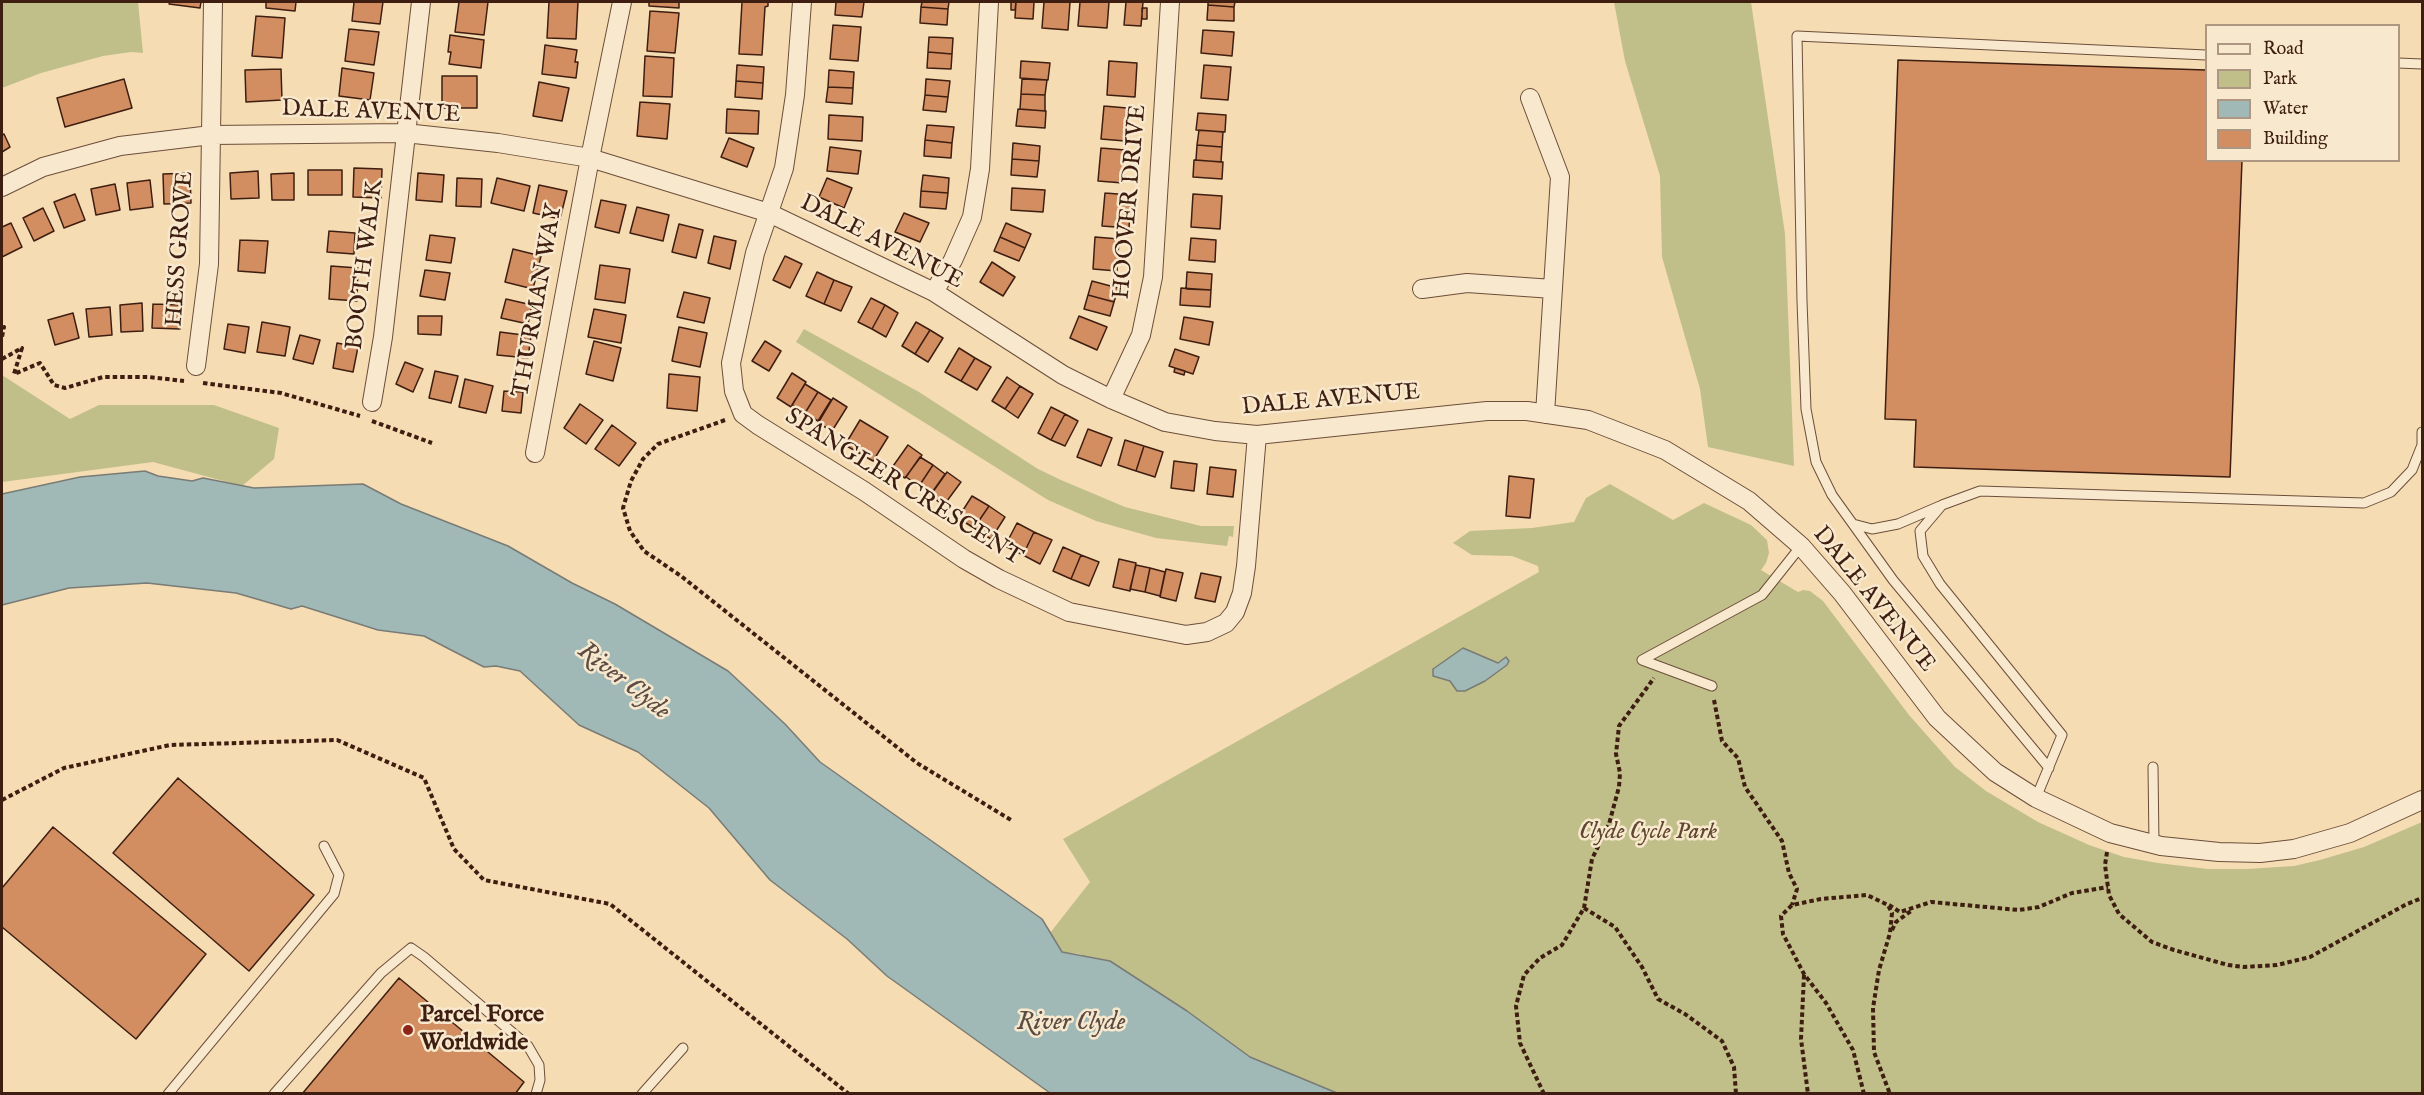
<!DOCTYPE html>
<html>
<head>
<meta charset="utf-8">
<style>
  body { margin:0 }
  #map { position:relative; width:2424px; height:1095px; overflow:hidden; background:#f5dcb3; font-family:"IM FELL English",serif }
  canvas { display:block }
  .frame { position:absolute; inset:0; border:3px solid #3e1e11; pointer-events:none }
  .legend { position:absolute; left:2205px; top:24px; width:195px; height:138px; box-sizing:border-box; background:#f8e8ce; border:2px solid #ae9782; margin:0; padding:8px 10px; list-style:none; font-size:18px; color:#3e1e11 }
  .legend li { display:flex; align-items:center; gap:12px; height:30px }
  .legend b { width:30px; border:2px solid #ae9782 }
</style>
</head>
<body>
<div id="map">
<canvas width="2424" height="1095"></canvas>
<div class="frame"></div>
<ul class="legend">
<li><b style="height:8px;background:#f8e8ce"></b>Road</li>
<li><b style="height:16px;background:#c0bf8a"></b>Park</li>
<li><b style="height:16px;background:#a0b9b7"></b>Water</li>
<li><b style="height:16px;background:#d28d61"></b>Building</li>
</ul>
</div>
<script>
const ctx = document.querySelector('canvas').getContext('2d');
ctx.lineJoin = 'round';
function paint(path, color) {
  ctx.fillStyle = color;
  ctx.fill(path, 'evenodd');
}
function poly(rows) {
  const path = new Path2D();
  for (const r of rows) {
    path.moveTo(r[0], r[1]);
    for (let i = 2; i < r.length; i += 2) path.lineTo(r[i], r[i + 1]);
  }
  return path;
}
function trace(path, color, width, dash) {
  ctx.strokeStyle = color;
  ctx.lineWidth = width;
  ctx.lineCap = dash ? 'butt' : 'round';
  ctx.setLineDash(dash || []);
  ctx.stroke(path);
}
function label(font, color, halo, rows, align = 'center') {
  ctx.font = font + ' "IM FELL English",serif';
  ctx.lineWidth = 5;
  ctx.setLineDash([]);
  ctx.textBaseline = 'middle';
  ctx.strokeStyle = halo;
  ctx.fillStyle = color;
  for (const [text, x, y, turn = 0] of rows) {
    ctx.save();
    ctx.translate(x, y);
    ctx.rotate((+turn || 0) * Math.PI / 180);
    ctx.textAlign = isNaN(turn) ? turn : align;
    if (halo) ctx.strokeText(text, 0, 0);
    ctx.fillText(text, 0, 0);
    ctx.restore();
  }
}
const green = poly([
  [2,2,138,2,143,53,131,52,103,56,41,73,2,88],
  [1614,2,1751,2,1785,234,1794,466,1708,447,1700,389,1662,257,1660,176,1625,61],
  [804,329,919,392,1038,469,1061,480,1125,507,1201,526,1234,526,1233,537,1229,536,1227,546,1156,538,1096,521,1048,500,796,342],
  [2,375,70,419,99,405,214,405,279,428,274,459,242,486,153,462,2,482],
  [1610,484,1673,520,1704,503,1751,525,1767,540,1769,553,1766,563,1761,570,1798,592,1803,590,1810,591,1823,601,1909,715,1955,767,1986,791,2038,822,2089,845,2124,857,2158,863,2208,869,2247,869,2294,866,2320,860,2364,847,2422,822,2422,1093,1337,1093,1250,1057,1187,1011,1080,954,1062,952,1050,933,1090,882,1063,839,1539,572,1538,566,1512,556,1472,555,1453,543,1470,531,1532,528,1574,522,1586,498]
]);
const water = poly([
  [145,471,158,476,192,481,203,478,254,488,363,484,401,504,508,546,572,583,615,604,728,671,785,724,820,762,1042,919,1062,952,1110,961,1187,1011,1250,1057,1337,1093,1050,1093,887,976,847,939,770,880,709,808,638,752,579,725,520,671,496,666,484,667,424,636,378,630,302,606,291,609,236,593,147,583,69,588,2,605,2,494,80,477,145,471],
  [1463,648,1498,663,1506,657,1509,661,1507,665,1485,681,1465,691,1457,691,1450,681,1433,676,1433,669,1463,648]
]);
const building = poly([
  [170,2,201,2,200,8,169,4,170,2],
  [266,2,296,2,295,11,266,8,266,2],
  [354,2,383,2,380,24,352,21,354,2],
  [459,2,488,2,484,35,455,32,459,2],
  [549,2,578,2,576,39,547,38,549,2],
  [649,2,679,2,679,8,649,6,649,2],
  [742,2,768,2,768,6,765,7,762,55,739,54,742,2],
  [836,2,864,2,862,17,835,15,836,2],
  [922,2,949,2,948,9,921,7,922,2],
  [1011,2,1016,2,1015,10,1011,10,1011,2],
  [1016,2,1034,2,1033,19,1015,18,1016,2],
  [1044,2,1070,2,1068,30,1042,28,1044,2],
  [1080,2,1109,2,1107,28,1078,26,1080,2],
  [1126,2,1143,2,1141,26,1124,25,1126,2],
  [1208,2,1235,2,1234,7,1208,5,1208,2],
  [1208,5,1234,7,1234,21,1207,20,1208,5],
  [921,7,948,9,947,25,920,23,921,7],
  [1142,8,1147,8,1147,19,1142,19,1142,8],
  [650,11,679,13,675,53,647,51,650,11],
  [256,16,285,18,282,58,252,56,256,16],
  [833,25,861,27,858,61,830,59,833,25],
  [349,29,379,32,374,65,345,61,349,29],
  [1203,30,1234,32,1232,56,1201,53,1203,30],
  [450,35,484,40,481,68,449,64,451,52,448,52,450,35],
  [929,37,953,38,952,54,928,52,929,37],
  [545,45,577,50,575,62,578,62,576,78,542,74,545,45],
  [928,52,952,54,951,69,927,68,928,52],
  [645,56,674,58,672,97,643,96,645,56],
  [1898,60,2206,70,2206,160,2242,160,2230,477,1914,467,1916,420,1885,419,1898,60],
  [1021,61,1050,63,1048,80,1020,78,1021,61],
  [1109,61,1137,63,1135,97,1107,95,1109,61],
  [737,65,764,67,763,83,736,81,737,65],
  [1204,65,1231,67,1228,100,1201,98,1204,65],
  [342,68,374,73,370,100,339,96,342,68],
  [281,69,282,100,246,102,245,70,281,69],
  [829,70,854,72,853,88,828,87,829,70],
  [442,76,477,76,477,108,442,108,442,76],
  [124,79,132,108,65,127,57,98,124,79],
  [926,79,950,81,948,97,925,95,926,79],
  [1022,79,1047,80,1045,95,1021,94,1022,79],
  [736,81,763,83,762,99,735,97,736,81],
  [539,82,569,88,562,121,533,116,539,82],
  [828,87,853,88,852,104,826,102,828,87],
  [1021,94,1045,95,1045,111,1020,109,1021,94],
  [925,95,948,97,946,112,923,110,925,95],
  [640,102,670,104,667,139,637,136,640,102],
  [1104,106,1127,108,1125,141,1101,139,1104,106],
  [727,109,759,111,758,134,726,133,727,109],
  [1018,109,1046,111,1045,128,1016,126,1018,109],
  [1198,113,1226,115,1225,132,1196,130,1198,113],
  [829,115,863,117,862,141,828,139,829,115],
  [927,125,954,127,952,143,925,140,927,125],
  [1199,130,1223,132,1222,147,1197,145,1199,130],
  [4,134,10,147,2,152,2,135,4,134],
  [729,138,754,148,747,167,721,157,729,138],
  [925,140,952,143,951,158,924,156,925,140],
  [1013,143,1040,146,1039,161,1012,159,1013,143],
  [1197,145,1222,147,1221,162,1196,160,1197,145],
  [830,147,861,151,858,174,827,171,830,147],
  [1101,148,1125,150,1123,183,1098,181,1101,148],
  [1012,159,1039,161,1037,177,1011,175,1012,159],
  [1194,160,1223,162,1222,179,1193,177,1194,160],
  [354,168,382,169,381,198,353,197,354,168],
  [308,170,342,170,342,195,308,195,308,170],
  [258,171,259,198,231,199,230,173,258,171],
  [190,173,191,203,164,204,163,174,190,173],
  [294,173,294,200,272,200,271,174,294,173],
  [418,173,444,175,442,202,416,200,418,173],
  [923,175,949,178,948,193,921,191,923,175],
  [457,178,482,179,481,207,456,206,457,178],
  [497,178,530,186,524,211,491,203,497,178],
  [827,178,852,188,844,208,819,197,827,178],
  [150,180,153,207,130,210,127,183,150,180],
  [115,184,120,210,96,215,91,189,115,184],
  [539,185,567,191,560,219,533,213,539,185],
  [1012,188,1045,190,1043,212,1011,210,1012,188],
  [921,191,948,193,946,209,920,207,921,191],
  [1105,193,1131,195,1129,228,1102,226,1105,193],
  [75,194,85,220,64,228,54,202,75,194],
  [1193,194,1222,196,1220,229,1191,227,1193,194],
  [601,200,626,205,619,233,595,227,601,200],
  [637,207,669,215,663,241,630,233,637,207],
  [43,208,54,231,34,241,23,218,43,208],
  [904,213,929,223,920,242,895,232,904,213],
  [11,223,22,247,2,257,2,227,11,223],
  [1006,223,1031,234,1025,248,1000,237,1006,223],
  [679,224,703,230,696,258,672,252,679,224],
  [329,231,355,233,354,254,327,252,329,231],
  [430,235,455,238,451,263,426,260,430,235],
  [714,236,736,241,730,269,708,263,714,236],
  [1000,237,1025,248,1019,261,994,251,1000,237],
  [1095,237,1119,239,1117,271,1093,269,1095,237],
  [1191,238,1216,240,1215,262,1189,260,1191,238],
  [240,240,268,241,265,273,238,271,240,240],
  [513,249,541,256,533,289,505,282,513,249],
  [785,256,802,264,790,288,773,280,785,256],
  [992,262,1015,277,1003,296,980,282,992,262],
  [600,265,630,269,625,303,595,299,600,265],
  [331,266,358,268,357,301,329,299,331,266],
  [425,270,450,273,445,300,420,296,425,270],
  [817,272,834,280,824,304,806,296,817,272],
  [1187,272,1212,274,1211,290,1186,289,1187,272],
  [834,280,852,287,841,311,824,304,834,280],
  [1092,281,1118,288,1114,302,1088,295,1092,281],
  [1181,288,1211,290,1210,307,1180,305,1181,288],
  [684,292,710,298,704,323,677,317,684,292],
  [1088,295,1114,302,1110,316,1084,309,1088,295],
  [871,298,885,305,872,329,858,322,871,298],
  [506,299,532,305,528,324,501,318,506,299],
  [142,303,143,331,121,332,120,305,142,303],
  [153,304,181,305,180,329,152,328,153,304],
  [885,305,898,313,886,337,872,329,885,305],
  [110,307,112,335,89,337,86,309,110,307],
  [594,309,626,315,621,343,588,337,594,309],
  [73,313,79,338,55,345,48,320,73,313],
  [418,316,442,316,441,335,418,334,418,316],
  [1079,316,1107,327,1097,350,1070,338,1079,316],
  [1184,317,1213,322,1209,345,1180,339,1184,317],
  [262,322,290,327,285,356,257,352,262,322],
  [916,322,930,330,915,354,902,346,916,322],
  [228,324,249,327,245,353,224,349,228,324],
  [679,327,707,333,700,367,672,361,679,327],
  [930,330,943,338,928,362,915,354,930,330],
  [500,332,531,336,528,358,497,355,500,332],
  [300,335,320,340,313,364,293,359,300,335],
  [594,341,621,348,613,381,586,374,594,341],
  [765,341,781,351,769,371,752,361,765,341],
  [337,343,358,347,353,372,333,368,337,343],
  [959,348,975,358,961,381,945,372,959,348],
  [1175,349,1199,357,1193,374,1169,366,1175,349],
  [975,358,991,367,977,390,961,381,975,358],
  [405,362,423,369,413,392,396,384,405,362],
  [1175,368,1185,371,1184,375,1174,372,1175,368],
  [435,371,458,376,451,403,429,398,435,371],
  [792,373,806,382,791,407,777,398,792,373],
  [669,374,700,377,697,411,667,408,669,374],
  [1007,377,1020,386,1005,409,992,401,1007,377],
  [465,379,493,386,486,413,459,407,465,379],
  [805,384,818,392,805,413,792,405,805,384],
  [1020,386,1033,394,1018,418,1005,409,1020,386],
  [504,391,523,392,521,413,502,411,504,391],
  [818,392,831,400,818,421,805,413,818,392],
  [833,398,847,407,832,431,818,423,833,398],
  [580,404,603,420,586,444,564,428,580,404],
  [1051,407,1065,414,1051,440,1038,433,1051,407],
  [1065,414,1078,421,1065,446,1051,440,1065,414],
  [860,420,888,437,873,461,845,445,860,420],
  [612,425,636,443,619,466,595,449,612,425],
  [1088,429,1112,438,1101,466,1077,457,1088,429],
  [1125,440,1144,446,1136,471,1118,465,1125,440],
  [908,445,922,455,905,478,891,469,908,445],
  [1144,446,1163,452,1155,477,1136,471,1144,446],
  [920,457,933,465,919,486,906,477,920,457],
  [1174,461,1197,464,1194,491,1171,488,1174,461],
  [933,465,945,474,931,494,919,486,933,465],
  [1210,467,1236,470,1233,497,1207,494,1210,467],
  [947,472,961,482,944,505,930,496,947,472],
  [1509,476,1534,479,1530,518,1506,516,1509,476],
  [972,496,989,506,974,528,958,518,972,496],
  [989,506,1005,517,991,539,974,528,989,506],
  [1017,523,1034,532,1023,555,1005,546,1017,523],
  [1034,532,1052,540,1040,564,1023,555,1034,532],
  [1063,547,1081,555,1071,579,1053,571,1063,547],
  [1081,555,1099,562,1089,586,1071,579,1081,555],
  [1119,559,1136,563,1130,591,1113,587,1119,559],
  [1136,565,1150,568,1145,592,1130,589,1136,565],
  [1150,568,1165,572,1160,596,1145,592,1150,568],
  [1166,569,1183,573,1176,601,1160,597,1166,569],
  [1201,573,1221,577,1215,602,1195,598,1201,573],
  [178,778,314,895,249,971,113,853,178,778],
  [53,827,206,954,136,1039,2,927,2,888,53,827],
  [399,978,524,1082,515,1094,302,1094,399,978]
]);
const path = poly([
  [2,328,4,327,2,337],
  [2,359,22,348,14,374,40,363,54,385,65,388,103,377,149,377,184,381],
  [203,383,281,393,360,416],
  [725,420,658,444,643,459,631,481,623,508,630,531,644,551,681,576,917,763,1011,820],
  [372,421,432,443],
  [1714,700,1722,741,1738,758,1745,787,1782,841,1789,873,1797,889,1792,905],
  [2,800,64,768,170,745,337,740,424,778,454,849,484,880,610,904,849,1094],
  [2107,852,2105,865,2109,895,2119,914,2152,942,2174,950,2228,965,2244,967,2277,965,2310,957,2407,904,2422,898],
  [1889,905,1900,912,1931,902,2019,910,2039,907,2072,893,2108,887],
  [1584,908,1615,927,1642,967,1658,999,1685,1014,1722,1041,1734,1067,1736,1094],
  [1892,930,1896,922,1911,911],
  [1804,975,1801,1039,1808,1094],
  [1544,1094,1520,1043,1516,1006,1524,975,1540,958,1562,945,1584,908,1592,859,1609,824,1619,787,1620,773,1616,754,1619,726,1654,678],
  [1864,1094,1853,1050,1826,1003,1804,974,1783,934,1781,916,1792,905,1821,899,1867,895,1888,905,1892,913,1890,933,1879,970,1873,1008,1874,1052,1890,1094]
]);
const lane = poly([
  [2398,63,2422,64],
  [1853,524,1872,529,1898,524,1940,506],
  [1712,686,1642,660,1762,595,1801,546],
  [2153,767,2154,844],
  [2049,768,1893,580,1832,495,1816,462,1806,409,1802,301,1797,36,2206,55],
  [2036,798,2062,735,1940,584,1923,556,1920,531,1942,505,1980,491,2364,503,2391,492,2412,470,2422,445,2422,432],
  [168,1094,334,894,339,875,324,846],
  [274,1094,381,973,411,948,424,957,528,1046,539,1065,540,1080,536,1094],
  [642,1094,683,1048]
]);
const street = poly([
  [802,2,795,95,784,168,755,253,731,363,734,391,743,414,758,425,864,491,964,559,999,579,1069,612,1186,635,1207,632,1226,623,1235,612,1242,593,1246,566,1257,435],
  [1530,98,1560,177,1545,414],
  [2,187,43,167,120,146,211,135,405,133,498,143,590,158,769,213,934,292,1063,375,1111,399,1165,422,1215,431,1257,435,1487,411,1527,411,1588,420,1665,450,1749,501,1801,546,1842,593,1937,718,1995,772,2036,798,2110,833,2161,846,2219,852,2260,853,2294,849,2350,833,2422,800],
  [1422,289,1467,283,1553,289],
  [934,292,953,260,972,217,980,169,989,2],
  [196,366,209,264,213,2],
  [1111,399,1141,335,1153,277,1170,2],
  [372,402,383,337,421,2],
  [535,453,590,158,622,2]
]);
const markers = [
  [408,1030,6,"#8f2418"]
];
const streetNames = [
  ["DALE AVENUE",371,113,2],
  ["HOOVER DRIVE",1131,202,-85],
  ["DALE AVENUE",881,243,27],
  ["HESS GROVE",181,249,-86],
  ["BOOTH WALK",366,265,-83],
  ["THURMAN WAY",539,301,-80],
  ["DALE AVENUE",1331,401,-5],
  ["SPANGLER CRESCENT",903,488,32],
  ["DALE AVENUE",1873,600,51]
];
const parkNames = [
  ["Clyde Cycle Park",1648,833]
];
const poiNames = [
  ["Parcel Force",420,1016],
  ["Worldwide",420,1044]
];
const waterNames = [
  ["River Clyde",623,682,38],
  ["River Clyde",1071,1024]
];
paint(green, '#c0bf8a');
paint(water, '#a0b9b7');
trace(water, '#797b75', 1.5);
paint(building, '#d28d61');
trace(building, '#3e1e11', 1.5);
trace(lane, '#6c4e3a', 11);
trace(street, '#6c4e3a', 20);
trace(path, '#3e1e11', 4, [4.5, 3]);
trace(lane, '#f8e8ce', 9);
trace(street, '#f8e8ce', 18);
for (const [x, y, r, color] of markers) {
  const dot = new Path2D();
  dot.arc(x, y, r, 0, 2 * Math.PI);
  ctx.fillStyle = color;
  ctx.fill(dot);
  trace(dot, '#f8e8ce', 2);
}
label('24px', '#3e1e11', '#f8e8ce', streetNames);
label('italic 24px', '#5e462f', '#f8e8ce', parkNames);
label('bold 24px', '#3e1e11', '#f8e8ce', poiNames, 'left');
label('italic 26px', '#5b4c43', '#f8e8ce', waterNames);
</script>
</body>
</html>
